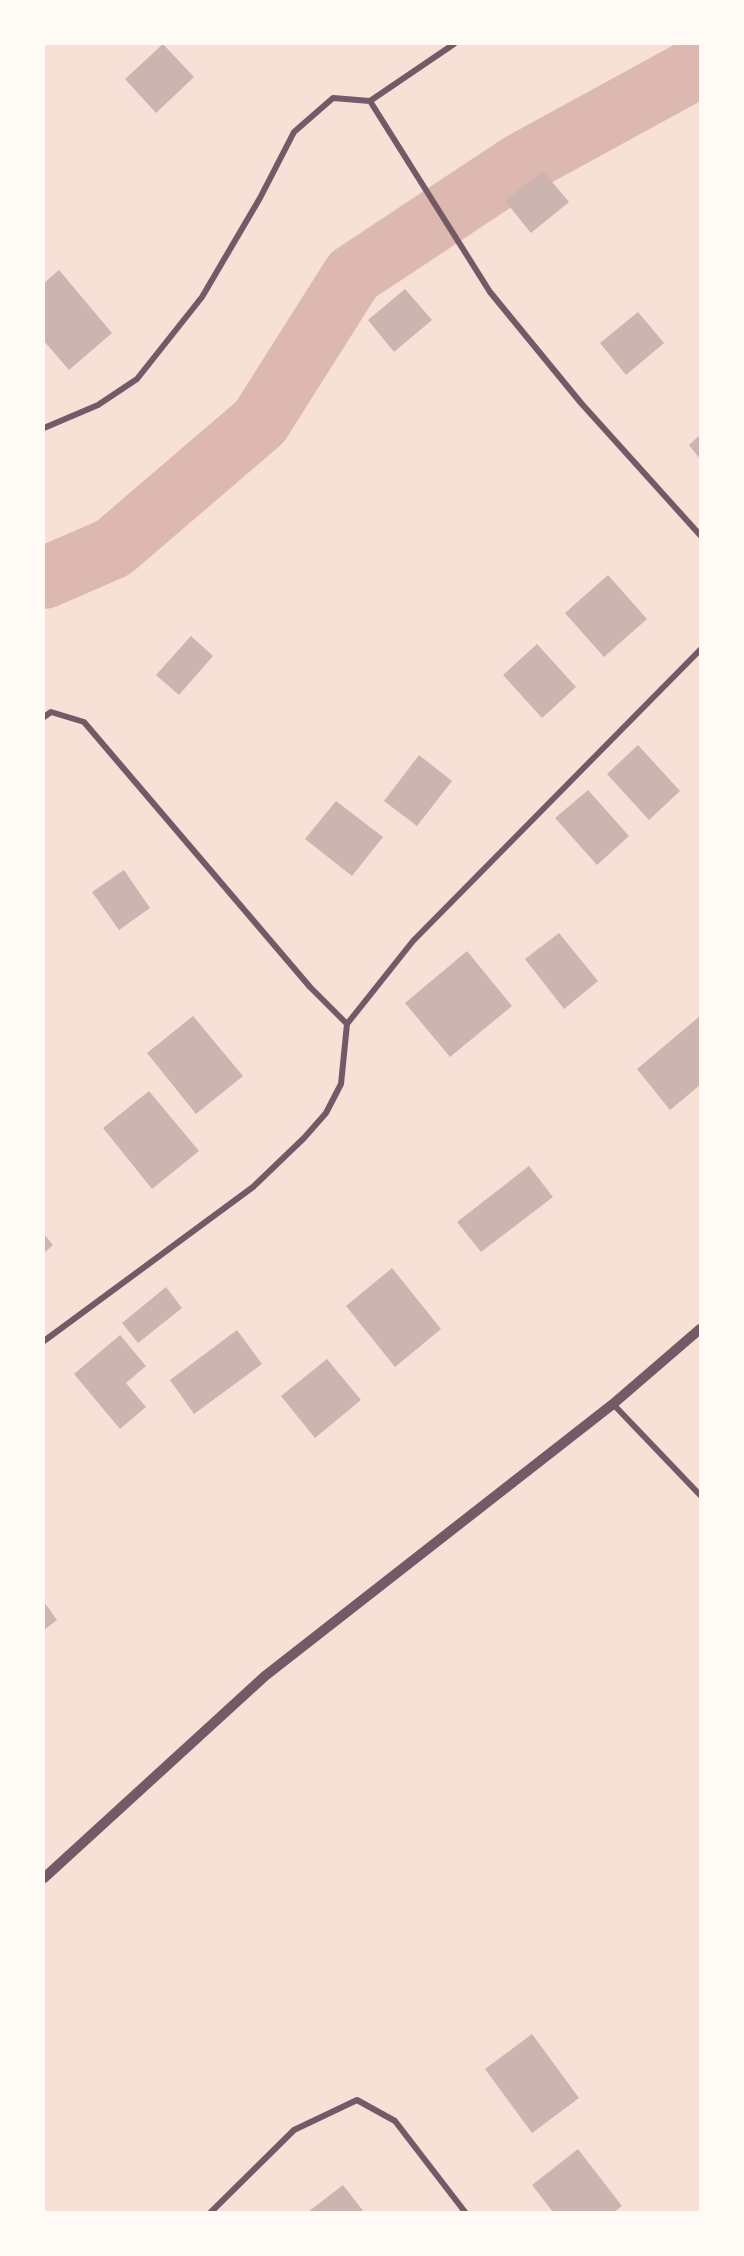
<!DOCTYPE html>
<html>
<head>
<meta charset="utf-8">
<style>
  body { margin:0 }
  #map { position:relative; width:744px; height:2256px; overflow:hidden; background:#f7e1d7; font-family:Helvetica,sans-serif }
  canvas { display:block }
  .frame { position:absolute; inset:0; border:45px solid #fffaf5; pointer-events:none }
</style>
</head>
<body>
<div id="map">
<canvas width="744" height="2256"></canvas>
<div class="frame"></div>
</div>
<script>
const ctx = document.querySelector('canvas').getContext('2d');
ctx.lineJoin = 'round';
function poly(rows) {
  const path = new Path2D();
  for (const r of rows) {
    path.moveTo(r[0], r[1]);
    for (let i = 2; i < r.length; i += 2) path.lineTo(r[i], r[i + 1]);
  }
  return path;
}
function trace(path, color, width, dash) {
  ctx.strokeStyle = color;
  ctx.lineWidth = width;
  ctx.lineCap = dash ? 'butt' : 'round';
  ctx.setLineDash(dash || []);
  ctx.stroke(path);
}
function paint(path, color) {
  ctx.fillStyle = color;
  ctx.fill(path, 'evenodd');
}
const river = poly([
  [44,578,113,548,260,422,353,275,519,165,700,66]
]);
const building = poly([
  [163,44,194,77,156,113,125,79],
  [543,171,569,202,531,233,505,201],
  [59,270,112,333,69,370,44,341,44,283],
  [405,289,432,320,394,352,368,320],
  [638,312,664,343,626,375,600,343],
  [700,435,700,459,689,445],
  [608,575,647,619,604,657,565,613],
  [191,636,213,656,179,695,156,675],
  [537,644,576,687,542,718,503,675],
  [638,745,680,791,649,820,607,774],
  [419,755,452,781,417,826,384,801],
  [588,790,629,836,597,865,555,818],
  [336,801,383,837,352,876,305,839],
  [124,870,150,908,119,930,92,892],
  [559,933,598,981,564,1009,525,959],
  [467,951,512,1006,450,1057,405,1003],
  [193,1016,243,1076,196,1114,147,1053],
  [700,1016,700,1085,670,1110,637,1069],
  [149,1091,199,1151,152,1189,103,1128],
  [529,1166,553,1197,481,1252,457,1222],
  [44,1234,53,1245,44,1253],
  [392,1268,441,1329,395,1367,346,1306],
  [166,1287,182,1308,138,1343,122,1323],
  [237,1330,262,1364,194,1414,170,1380],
  [120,1335,146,1366,126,1383,146,1407,120,1429,74,1374],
  [327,1359,361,1400,315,1438,281,1396],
  [44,1602,57,1620,44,1630],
  [532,2034,579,2098,532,2133,485,2069],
  [578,2149,622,2206,614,2212,553,2212,532,2185],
  [343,2185,364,2212,308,2212]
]);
const minor = poly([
  [370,101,490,292,581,403,700,535],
  [44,428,98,405,137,379,202,297,260,198,294,132,333,98,370,101,454,44],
  [44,717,51,712,84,722,310,987,347,1024],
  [44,1341,253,1187,304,1138,326,1113,341,1084,347,1024,413,941,700,650],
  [613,1404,700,1495],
  [211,2212,294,2130,357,2100,395,2121,465,2212]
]);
const tertiary = poly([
  [44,1878,265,1676,613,1404,700,1329]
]);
trace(river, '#dcb8b0', 62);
paint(building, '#ccb4b1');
trace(minor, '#755966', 6);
trace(tertiary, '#755966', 10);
</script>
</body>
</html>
